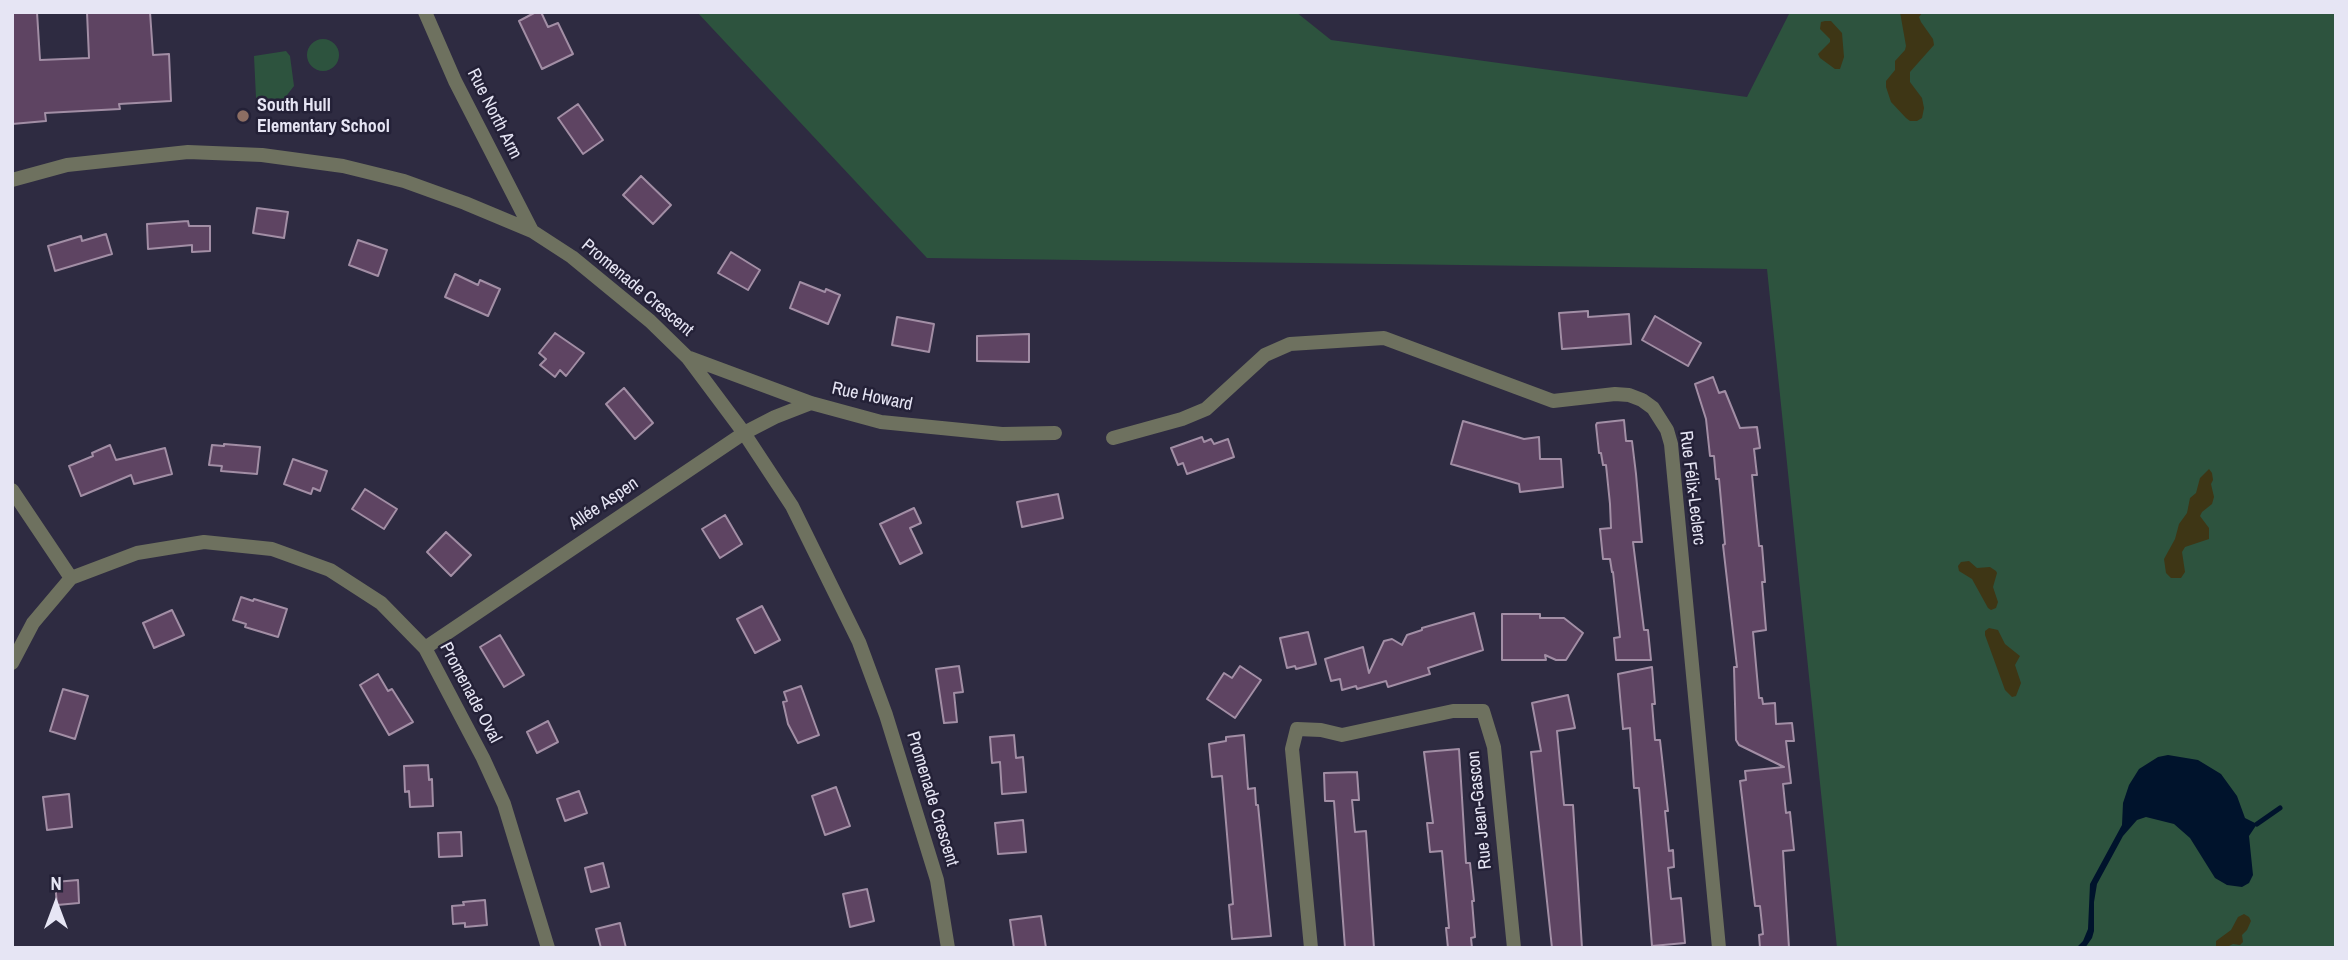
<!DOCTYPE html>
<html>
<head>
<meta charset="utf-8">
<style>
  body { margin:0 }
  #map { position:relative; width:2348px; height:960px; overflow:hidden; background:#2e2b41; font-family:"Archivo Narrow",sans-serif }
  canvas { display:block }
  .frame { position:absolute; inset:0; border:14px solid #e6e5f4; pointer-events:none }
  .north { position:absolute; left:21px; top:869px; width:70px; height:70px; -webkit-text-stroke:5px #242137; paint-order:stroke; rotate:0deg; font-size:19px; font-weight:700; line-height:28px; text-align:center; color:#e6e5f4 }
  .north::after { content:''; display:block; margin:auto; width:24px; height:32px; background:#e6e5f4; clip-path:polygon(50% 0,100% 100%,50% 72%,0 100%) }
</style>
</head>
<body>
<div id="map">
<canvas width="2348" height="960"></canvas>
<div class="frame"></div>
<div class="north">N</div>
</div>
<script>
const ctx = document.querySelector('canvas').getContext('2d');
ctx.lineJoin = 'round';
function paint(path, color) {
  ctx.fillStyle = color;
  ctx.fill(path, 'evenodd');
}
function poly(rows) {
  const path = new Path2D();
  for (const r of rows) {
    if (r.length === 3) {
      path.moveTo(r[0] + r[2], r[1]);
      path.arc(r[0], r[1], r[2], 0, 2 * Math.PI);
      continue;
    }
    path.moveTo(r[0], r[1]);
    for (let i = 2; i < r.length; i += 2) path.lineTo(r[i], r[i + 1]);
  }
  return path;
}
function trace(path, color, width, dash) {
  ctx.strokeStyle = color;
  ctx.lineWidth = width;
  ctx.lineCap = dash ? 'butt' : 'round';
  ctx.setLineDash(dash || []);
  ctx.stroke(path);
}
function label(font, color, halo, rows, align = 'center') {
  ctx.font = font + ' "Archivo Narrow",sans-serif';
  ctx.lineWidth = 5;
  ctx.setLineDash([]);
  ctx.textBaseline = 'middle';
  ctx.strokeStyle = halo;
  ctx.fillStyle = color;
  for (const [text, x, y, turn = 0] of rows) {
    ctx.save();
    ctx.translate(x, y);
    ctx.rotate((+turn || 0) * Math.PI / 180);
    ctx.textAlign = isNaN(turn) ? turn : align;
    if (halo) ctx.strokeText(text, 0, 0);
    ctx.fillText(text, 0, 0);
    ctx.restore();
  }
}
const green = poly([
  [697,12,1296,12,1331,40,1747,97,1790,12,2336,12,2336,948,1837,948,1767,269,927,258],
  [323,55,16],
  [286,51,290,56,294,86,284,99,256,98,254,56]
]);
const sand = poly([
  [1900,12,1923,12,1919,17,1921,22,1933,39,1934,45,1910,72,1910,82,1922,98,1924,108,1922,118,1917,121,1910,121,1906,118,1891,102,1886,87,1886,81,1895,70,1895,61,1905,50,1906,46],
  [1825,21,1831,21,1842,33,1844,57,1840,69,1835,69,1820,58,1818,54,1830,42,1830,39,1820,29,1821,22],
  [2209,469,2212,473,2213,480,2211,484,2214,497,2212,504,2202,512,2200,516,2209,528,2209,539,2185,547,2182,552,2185,572,2181,578,2171,578,2166,573,2164,559,2175,539,2179,524,2187,513,2190,498,2196,493,2200,478],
  [1969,561,1977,568,1990,567,1996,571,1997,573,1993,587,1998,602,1996,608,1991,610,1988,608,1972,579,1959,571,1958,566,1961,562],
  [1989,628,1998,630,2005,644,2020,656,2015,665,2021,683,2016,696,2012,697,2005,690,1985,635,1985,631],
  [2244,914,2249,917,2251,921,2247,930,2242,935,2243,942,2240,945,2233,944,2225,948,2216,948,2216,941,2231,930,2238,917]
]);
const water = poly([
  [2168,755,2198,760,2221,774,2237,796,2245,818,2257,824,2249,836,2253,875,2249,883,2242,887,2227,885,2215,878,2190,838,2174,824,2146,817,2137,820,2123,836,2097,884,2094,902,2094,931,2092,938,2085,948,2076,948,2083,941,2088,929,2090,884,2122,825,2123,803,2129,785,2139,769,2158,757]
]);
const stream = poly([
  [2257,824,2280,808]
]);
const building = poly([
  [12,12,37,12,40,60,89,58,87,12,150,12,153,55,169,54,171,101,119,104,120,109,45,113,46,121,12,124,12,12],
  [536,12,541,12,548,27,558,23,573,54,542,69,519,21,536,12],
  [578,104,603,140,583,154,558,118,578,104],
  [641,176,671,205,653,224,623,195,641,176],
  [257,208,288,212,284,238,253,233,257,208],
  [188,221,189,226,210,226,210,251,192,252,192,245,148,249,147,224,188,221],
  [106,234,112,254,55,271,48,246,81,236,82,241,106,234],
  [358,240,387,250,378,276,349,265,358,240],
  [731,252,760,270,748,290,718,273,731,252],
  [455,274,478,285,480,280,500,289,488,316,445,297,455,274],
  [800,282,825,292,826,289,840,295,828,324,790,308,800,282],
  [1588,311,1588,317,1629,314,1631,344,1562,349,1559,313,1588,311],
  [1655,316,1701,343,1688,366,1642,340,1655,316],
  [897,317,934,324,929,352,892,345,897,317],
  [555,333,584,353,566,376,560,370,555,377,540,365,546,359,539,353,555,333],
  [1029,334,1029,362,977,361,977,336,1029,334],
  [1713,377,1719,393,1725,391,1740,428,1757,427,1760,448,1754,449,1757,475,1752,475,1759,546,1762,546,1765,582,1762,582,1766,630,1753,632,1759,698,1762,698,1763,704,1775,703,1776,724,1792,723,1794,741,1786,741,1791,783,1783,784,1786,813,1790,812,1794,850,1783,851,1789,948,1760,948,1759,935,1763,934,1760,906,1755,906,1740,781,1746,780,1745,771,1784,767,1739,745,1736,740,1734,667,1737,667,1723,545,1725,544,1719,479,1716,479,1714,456,1710,456,1706,419,1695,384,1713,377],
  [624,388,653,423,635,439,606,404,624,388],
  [1624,420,1626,441,1632,441,1636,474,1642,542,1633,542,1644,630,1648,630,1651,660,1616,660,1614,638,1620,637,1613,572,1612,572,1610,559,1603,559,1600,529,1611,528,1610,504,1606,465,1603,465,1601,453,1599,453,1596,425,1597,423,1624,420],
  [1463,421,1524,439,1539,437,1540,459,1561,459,1563,487,1520,492,1519,484,1451,464,1463,421],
  [1202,437,1204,442,1211,439,1214,444,1228,439,1234,457,1187,474,1183,463,1178,465,1171,448,1202,437],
  [224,444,260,447,257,474,221,471,222,466,209,465,212,445,224,446,224,444],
  [110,445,116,460,165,448,172,474,134,484,131,475,81,496,69,466,93,456,92,453,110,445],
  [293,459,327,471,320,491,313,488,311,494,284,484,293,459],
  [365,489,397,509,384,529,352,509,365,489],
  [1058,494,1063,518,1022,527,1017,502,1058,494],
  [914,508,921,523,910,528,922,553,900,564,880,524,914,508],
  [725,515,742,544,720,558,702,529,725,515],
  [446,532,471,555,451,576,427,552,446,532],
  [241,597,253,601,254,599,287,609,278,637,245,627,246,624,233,620,241,597],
  [762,606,780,640,755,653,737,619,762,606],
  [172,610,184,635,154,648,143,623,172,610],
  [1474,613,1483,650,1428,668,1430,674,1388,687,1386,681,1357,689,1356,686,1342,690,1340,679,1331,681,1325,659,1363,647,1369,673,1384,641,1392,639,1402,645,1407,635,1422,630,1422,628,1474,613],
  [1502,614,1540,614,1540,618,1564,618,1583,633,1566,660,1556,660,1545,655,1546,660,1502,660,1502,614],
  [1308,632,1316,664,1296,669,1295,666,1287,668,1280,638,1308,632],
  [500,635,524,675,504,687,480,647,500,635],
  [959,666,963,692,954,693,957,722,944,723,936,669,959,666],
  [1240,666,1261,680,1235,718,1207,699,1224,673,1232,678,1240,666],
  [1652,667,1655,704,1652,704,1655,740,1660,740,1668,811,1665,811,1669,851,1673,850,1674,867,1668,868,1671,899,1681,898,1685,943,1652,946,1639,788,1634,788,1630,728,1623,729,1618,674,1652,667],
  [378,674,388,691,392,689,413,722,389,735,360,685,378,674],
  [801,686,819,735,798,743,788,724,783,702,787,701,784,692,801,686],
  [63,689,88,696,75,739,50,731,63,689],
  [1568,695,1575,728,1557,731,1564,805,1573,805,1582,948,1552,948,1531,752,1541,751,1532,703,1568,695],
  [548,721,558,742,537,753,527,732,548,721],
  [1014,735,1016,758,1023,757,1026,792,1002,794,1000,762,992,763,990,737,1014,735],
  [1244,735,1248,789,1255,788,1256,805,1258,805,1271,936,1232,939,1229,905,1233,904,1222,776,1212,777,1209,744,1226,741,1226,737,1244,735],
  [1459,749,1466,863,1470,863,1474,901,1472,901,1475,937,1471,938,1472,948,1448,948,1446,928,1449,928,1442,851,1430,852,1427,823,1433,823,1424,752,1459,749],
  [428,765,429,780,432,779,433,806,410,807,409,791,405,792,404,766,428,765],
  [1357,772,1359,800,1352,800,1355,832,1366,831,1374,948,1345,948,1334,801,1325,801,1324,773,1357,772],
  [836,787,850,826,825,835,812,796,836,787],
  [579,791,587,813,565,821,557,799,579,791],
  [69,794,72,827,47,830,43,797,69,794],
  [1023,820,1026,852,998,854,995,823,1023,820],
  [461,832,462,856,439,857,438,833,461,832],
  [603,863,609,887,591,892,585,868,603,863],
  [78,880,79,903,57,905,55,882,78,880],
  [867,889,874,921,850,927,843,894,867,889],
  [485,900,487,925,465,927,465,923,453,924,452,906,464,905,463,902,485,900],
  [1041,916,1046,948,1014,948,1010,920,1041,916],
  [620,923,626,948,601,948,596,929,620,923]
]);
const street = poly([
  [425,12,455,81,532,231],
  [12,180,67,165,188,152,262,155,343,166,404,181,465,203,532,231,572,257,650,321,688,358,744,433,792,506,859,642,886,715,937,880,948,948],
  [690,358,811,403,881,422,1002,434,1055,433],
  [1113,438,1182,419,1206,409,1265,355,1290,344,1384,338,1553,401,1615,394,1629,395,1642,400,1653,408,1667,430,1671,444,1719,948],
  [12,490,71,578],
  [425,648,744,433,775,417,811,403],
  [12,663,33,623,71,578,137,553,204,542,272,549,330,570,381,603,425,648,483,758,504,804,548,948],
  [1311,948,1292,749,1297,729,1321,730,1342,735,1453,711,1483,711,1494,747,1514,948]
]);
const markers = [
  [243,116,7,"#8d6e63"]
];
const poiNames = [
  ["South Hull",257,106],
  ["Elementary School",257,127]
];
const streetNames = [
  ["Rue North Arm",494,114,63],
  ["Promenade Crescent",637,288,40],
  ["Rue Howard",872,397,12],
  ["Rue Félix-Leclerc",1692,488,83],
  ["Allée Aspen",604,504,-34],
  ["Promenade Oval",470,693,62],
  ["Promenade Crescent",932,799,73],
  ["Rue Jean-Gascon",1480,810,-96]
];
paint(green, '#2d533e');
paint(sand, '#3e3615');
paint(water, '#00132c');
trace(stream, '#00132c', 5);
paint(building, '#5e4462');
trace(building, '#a28ea5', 2);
trace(street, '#6e715f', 14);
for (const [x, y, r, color] of markers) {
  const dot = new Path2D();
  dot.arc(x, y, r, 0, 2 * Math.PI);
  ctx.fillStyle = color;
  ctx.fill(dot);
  trace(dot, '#242137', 2.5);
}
label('bold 18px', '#e6e5f4', '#242137', poiNames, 'left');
label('18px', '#e6e5f4', '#242137', streetNames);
</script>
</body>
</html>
